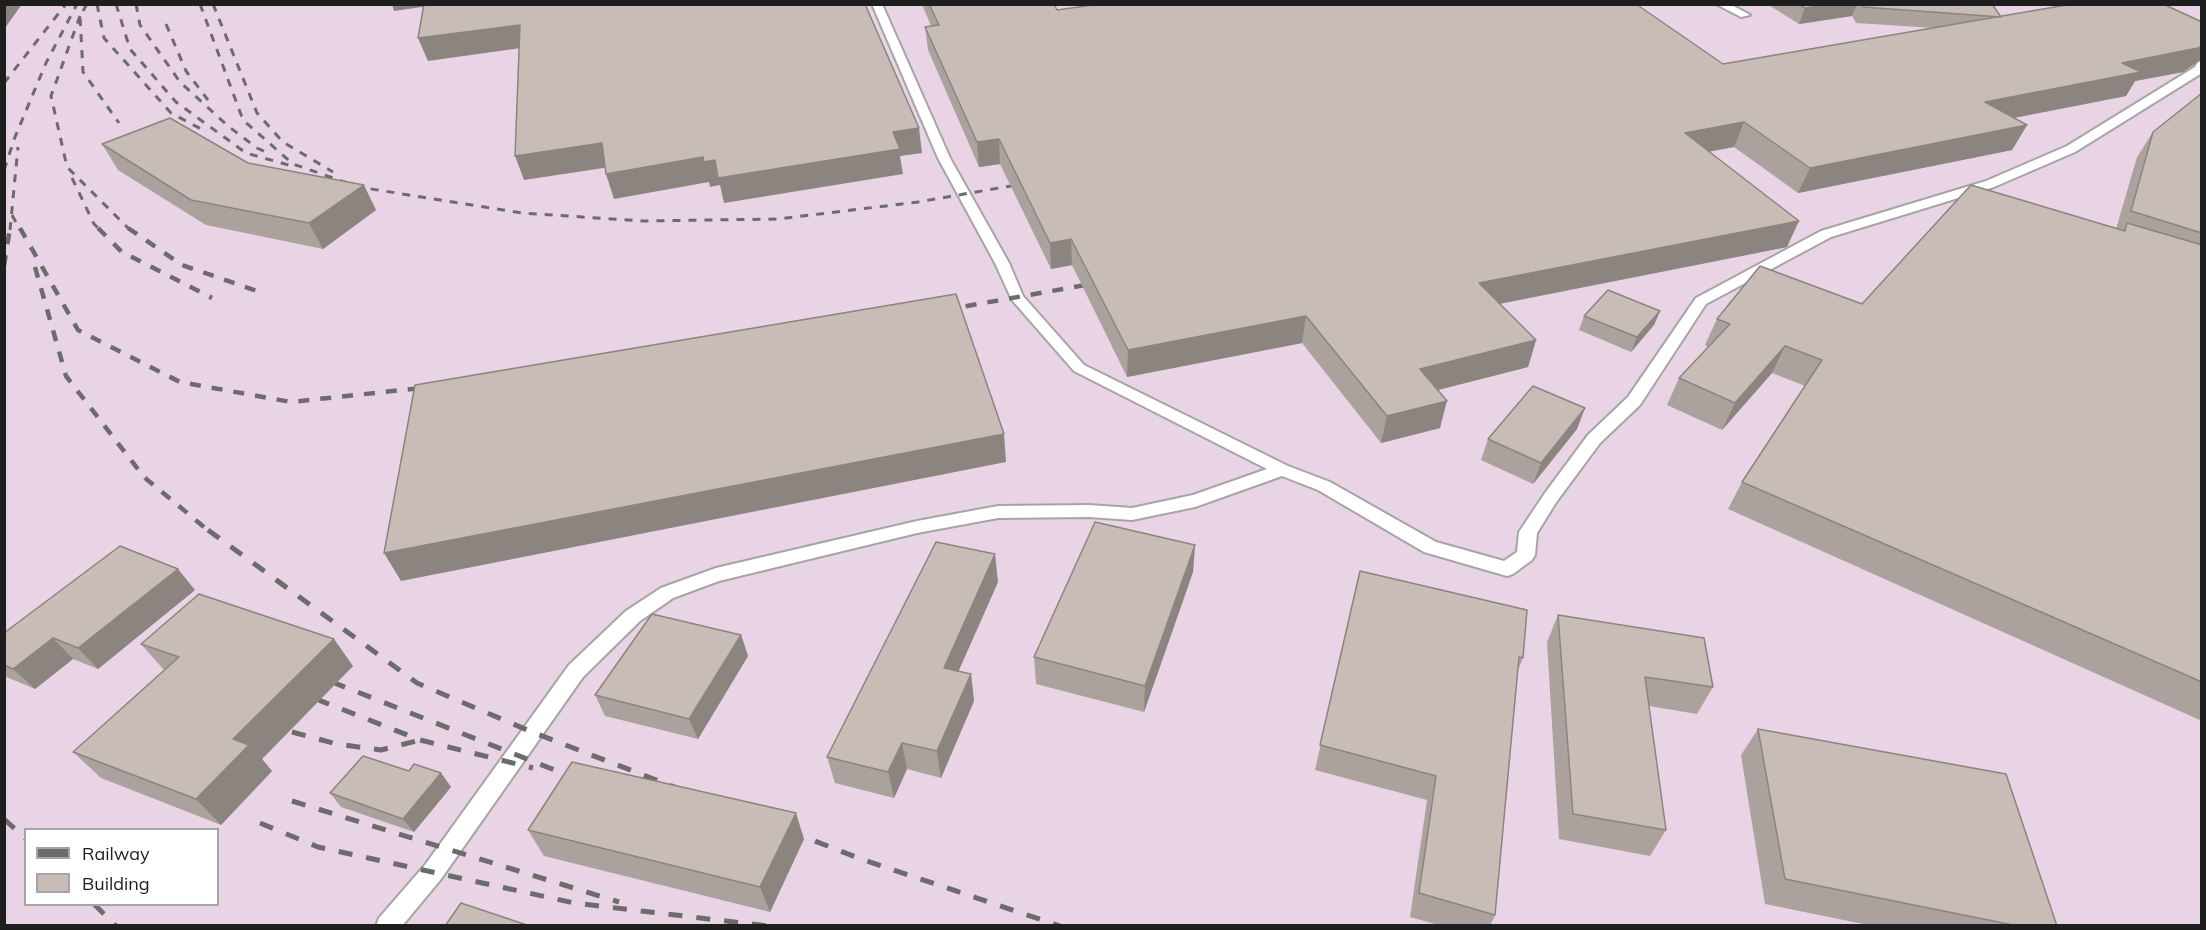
<!DOCTYPE html>
<html>
<head>
<meta charset="utf-8">
<style>
  body { margin:0 }
  #map { position:relative; width:2206px; height:930px; overflow:hidden; background:#f0ebe3; font-family:Mulish,sans-serif }
  canvas { display:block }
  .frame { position:absolute; inset:0; border:6px solid #1e1e1e; pointer-events:none }
  .legend { position:absolute; left:24px; top:828px; width:195px; height:78px; box-sizing:border-box; background:#fff; border:2px solid #a5a5a5; margin:0; padding:8px 10px; list-style:none; font-size:18px; color:#1e1e1e }
  .legend li { display:flex; align-items:center; gap:12px; height:30px }
  .legend b { width:30px; border:2px solid #a5a5a5 }
</style>
</head>
<body>
<div id="map">
<canvas width="2206" height="930"></canvas>
<div class="frame"></div>
<ul class="legend">
<li><b style="height:8px;background:#6c6c6c"></b>Railway</li>
<li><b style="height:16px;background:#c8bcb6"></b>Building</li>
</ul>
</div>
<script>
const ctx = document.querySelector('canvas').getContext('2d');
ctx.lineJoin = 'round';
function paint(path, color) {
  ctx.fillStyle = color;
  ctx.fill(path, 'evenodd');
}
function poly(rows) {
  const path = new Path2D();
  for (const r of rows) {
    path.moveTo(r[0], r[1]);
    for (let i = 2; i < r.length; i += 2) path.lineTo(r[i], r[i + 1]);
  }
  return path;
}
function trace(path, color, width, dash) {
  ctx.strokeStyle = color;
  ctx.lineWidth = width;
  ctx.lineCap = dash ? 'butt' : 'round';
  ctx.setLineDash(dash || []);
  ctx.stroke(path);
}
const industrial = poly([
  [5,5,2201,5,2201,925,5,926],
  [26,830,218,830,218,904,26,904]
]);
const service = poly([
  [872,4,882,4,950,158,1009,263,1023,296,1084,365,1288,466,1330,482,1436,542,1504,561,1517,552,1519,532,1545,493,1588,435,1628,397,1696,298,1821,231,1986,181,2067,146,2195,67,2198,62,2202,61,2202,73,2075,152,1994,187,1831,237,1706,304,1640,405,1600,443,1557,501,1537,533,1535,555,1532,560,1513,574,1507,576,1424,552,1318,490,1282,476,1195,507,1132,520,1089,517,998,518,917,533,719,581,673,598,640,621,583,677,441,879,402,926,376,926,379,918,425,865,569,665,626,611,661,588,716,568,917,521,998,506,1089,505,1132,508,1193,495,1267,469,1074,371,1012,300,995,263,938,158,872,4],
  [1716,4,1730,4,1750,15,1741,17,1716,4]
]);
const railFar2 = poly([
  [87,4,80,16,83,72,119,123],
  [97,4,104,38,171,113,203,130],
  [116,4,130,49,176,102,246,153,292,166],
  [136,4,140,25,180,82,228,126,257,148,268,153],
  [200,4,243,120,293,164,359,187,522,213,643,221,778,219,918,202,1028,183],
  [213,4,257,113,283,142,333,172],
  [80,16,51,96,67,167,130,230],
  [166,24,186,71,208,100],
  [4,83,66,4],
  [4,170,15,137,46,63,77,4],
  [72,178,94,224,100,230],
  [12,215,20,230],
  [10,230,18,147]
]);
const railFar1 = poly([
  [20,228,78,330,180,382,291,402,430,387],
  [98,228,122,252,212,298],
  [128,228,182,265,260,292],
  [4,266,10,228],
  [35,267,66,376,144,477,210,532],
  [944,310,1097,283]
]);
const rail = poly([
  [208,530,417,683,532,732,677,788],
  [332,682,580,780],
  [316,699,420,740,533,768],
  [292,732,337,744,381,750,420,740],
  [292,801,619,902],
  [4,819,26,839],
  [260,823,318,847,574,903,768,926],
  [789,831,861,859,1060,926],
  [94,904,116,926]
]);
const wall = poly([
  [922,4,1054,4,1057,10,1723,64,1934,28,1856,23,1852,16,1799,24,1767,4,1992,4,2001,17,2202,22,2202,59,2183,72,2135,81,2126,96,2014,118,2027,125,2012,150,1798,193,1734,147,1709,152,1787,247,1500,304,1536,340,1528,367,1438,390,1440,428,1381,443,1302,343,1127,377,1072,265,1051,269,1000,164,979,167,928,50,925,27,931,26],
  [2202,93,2202,721,1728,509,1742,482,1805,386,1772,373,1722,430,1667,405,1679,378,1708,347,1705,345,1717,319,1862,304,2116,229,2137,157,2153,132],
  [102,144,248,163,376,210,323,249,206,225,118,170],
  [1660,311,1654,325,1631,352,1579,330,1584,316],
  [1577,429,1533,484,1481,460,1488,439],
  [1195,545,1193,572,1144,712,1036,684,1034,657],
  [1360,571,1523,658,1518,670,1495,915,1490,926,1442,926,1410,917,1427,800,1315,770],
  [998,582,958,671,971,674,974,701,941,778,907,769,894,798,835,783,827,757],
  [195,590,98,669,73,659,35,689,4,676,4,633],
  [1558,615,1713,687,1697,714,1649,706,1666,830,1650,856,1559,839,1547,642],
  [741,635,748,656,698,739,605,716,595,695],
  [141,644,353,666,262,759,272,771,221,825,101,778,73,752,164,670],
  [1758,729,2057,926,1873,926,1765,904,1741,755],
  [409,771,441,773,451,787,414,832,341,807,330,793],
  [528,830,804,839,770,912,544,856]
]);
const shadedWall = poly([
  [4,4,22,4,5,28,4,28],
  [392,4,436,4,436,5,394,11],
  [1833,4,1857,4,1852,16,1799,24,1805,8],
  [520,25,528,47,428,61,418,38],
  [2202,46,2202,59,2183,72,2135,81,2126,96,1972,126,1985,102,2122,63],
  [1744,122,1734,147,1676,157,1685,133],
  [2027,125,2012,150,1798,193,1810,168],
  [919,128,922,153,900,156,903,174,724,203,720,185,710,187,709,182,614,199,606,174,703,157],
  [999,139,1000,164,979,167,977,142],
  [602,143,610,167,524,180,515,156],
  [364,185,376,210,323,249,309,223],
  [1799,221,1787,247,1472,309,1479,283],
  [1071,239,1072,265,1051,269,1050,243],
  [1660,311,1654,325,1631,352,1637,337],
  [1306,316,1302,343,1127,377,1128,350],
  [1536,340,1528,367,1414,396,1420,369],
  [1785,346,1772,373,1722,430,1735,403],
  [1447,401,1440,428,1381,443,1387,416],
  [1585,408,1577,429,1533,484,1541,463],
  [1004,434,1006,462,401,581,384,553],
  [1195,545,1193,572,1144,712,1145,686],
  [995,554,998,582,948,695,944,668],
  [178,569,195,590,98,669,78,648],
  [741,635,748,656,698,739,689,719],
  [53,638,73,659,35,689,13,669],
  [334,639,353,666,262,759,272,771,221,825,196,799,233,739],
  [971,674,974,701,941,778,937,751],
  [902,743,907,769,894,798,888,772],
  [441,773,451,787,414,832,403,819],
  [796,813,804,839,770,912,760,887]
]);
const building = poly([
  [424,4,865,4,919,128,893,132,900,149,718,178,715,160,704,162,703,157,606,174,602,143,515,156,520,25,418,38,424,4],
  [929,4,1054,4,1057,10,1100,4,1636,4,1723,64,2072,4,2163,4,2202,22,2202,46,2198,48,2122,63,2141,72,1985,102,2027,125,1810,168,1744,122,1685,133,1799,221,1479,283,1536,340,1420,369,1447,401,1387,416,1306,316,1128,350,1071,239,1050,243,999,139,977,142,925,27,939,25,929,4],
  [1798,4,1833,4,1805,8,1798,4],
  [1861,4,1992,4,2001,17,1863,7,1861,4],
  [2202,93,2202,233,2131,211,2153,132,2202,93],
  [170,118,248,163,364,185,309,223,191,200,102,144,170,118],
  [1971,185,2125,231,2127,223,2202,245,2202,682,1742,482,1822,360,1785,346,1735,403,1679,378,1730,324,1717,319,1760,266,1862,304,1971,185],
  [1608,290,1660,311,1637,337,1584,316,1608,290],
  [956,294,1004,434,384,553,415,385,956,294],
  [1533,386,1585,408,1541,463,1488,439,1533,386],
  [1095,522,1195,545,1145,686,1034,657,1095,522],
  [936,542,995,554,944,668,971,674,937,751,902,743,888,772,827,757,936,542],
  [120,546,178,569,78,648,53,638,13,669,4,665,4,633,120,546],
  [1360,571,1527,610,1523,658,1519,657,1495,915,1419,893,1436,776,1320,745,1360,571],
  [199,594,334,639,233,739,249,745,196,799,73,752,179,657,141,644,199,594],
  [652,614,741,635,689,719,595,695,652,614],
  [1558,615,1704,638,1713,687,1645,677,1666,830,1573,814,1558,615],
  [1758,729,2006,774,2057,926,2018,926,1785,879,1758,729],
  [363,756,409,771,414,764,441,773,403,819,330,793,363,756],
  [572,762,796,813,760,887,528,830,572,762],
  [461,903,530,926,445,926,461,903]
]);
paint(industrial, '#e9d4e6');
trace(service, '#a5a5a5', 4);
paint(service, '#fff');
trace(railFar2, '#6c6c6c', 3, [8, 8]);
trace(railFar1, '#6c6c6c', 4.5, [11, 11]);
trace(rail, '#6c6c6c', 5, [14, 14]);
paint(wall, '#aca29d');
paint(shadedWall, '#8c847f');
paint(building, '#c8bcb6');
trace(building, '#8c847f', 1.5);
</script>
</body>
</html>
